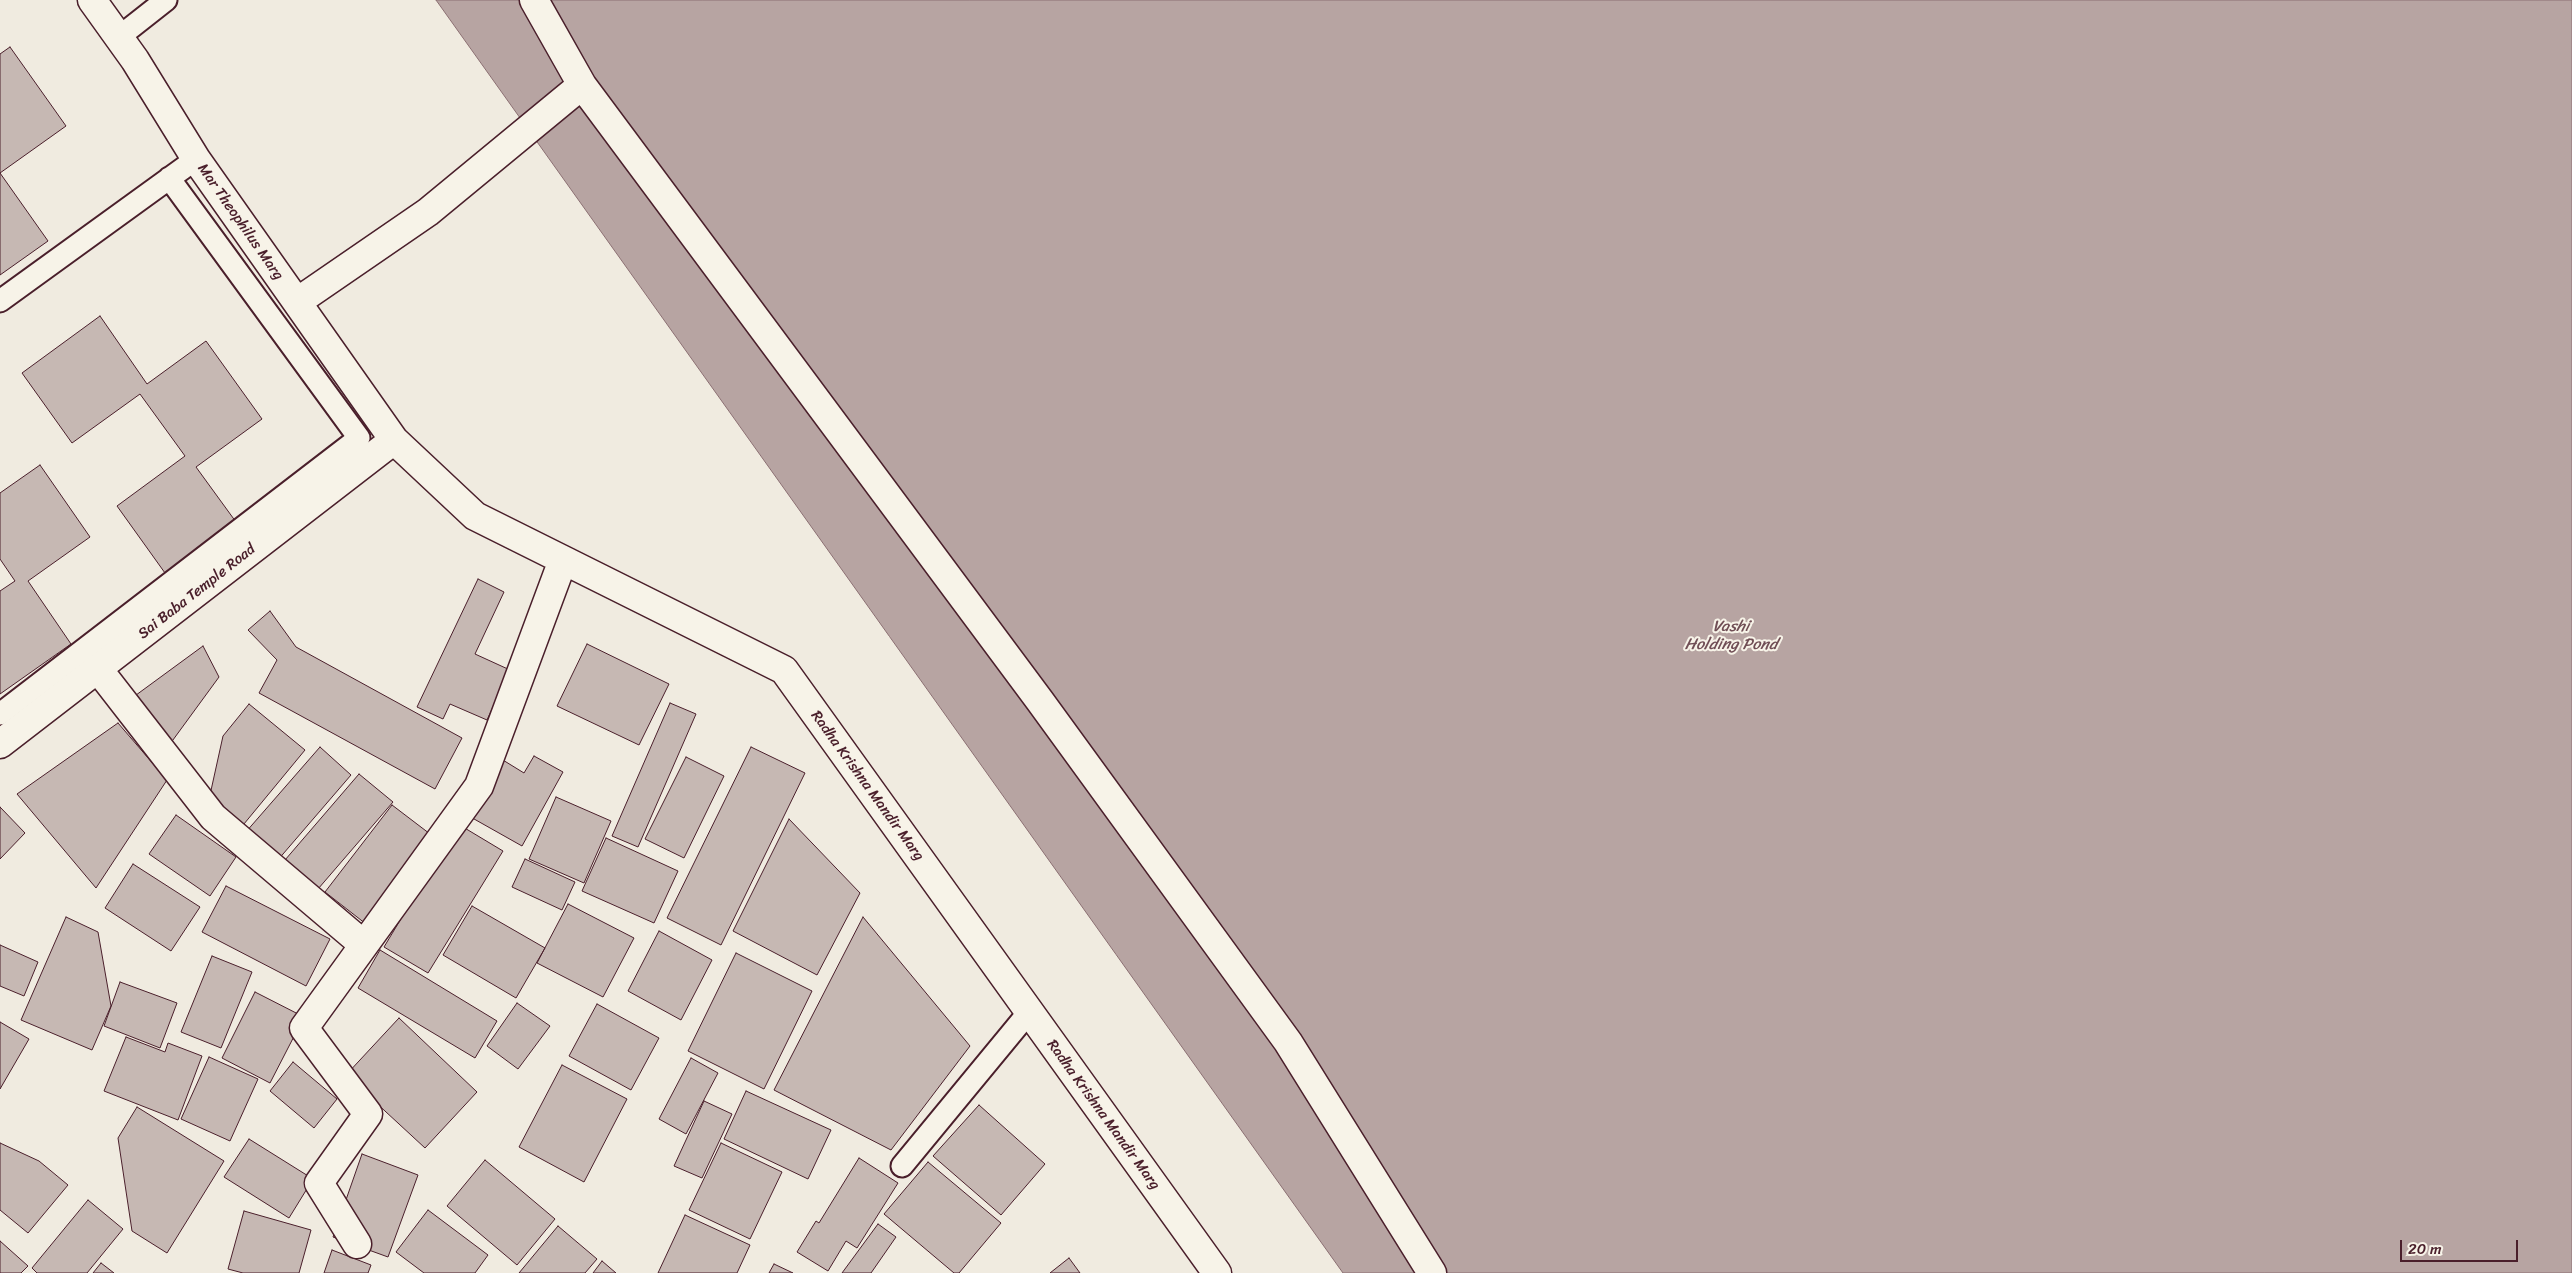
<!DOCTYPE html>
<html>
<head>
<meta charset="utf-8">
<style>
  body { margin:0 }
  #map { position:relative; width:2572px; height:1273px; overflow:hidden; background:#f0ebe0; font-family:Sriracha,sans-serif }
  canvas { display:block }
  .scale { position:absolute; left:2400px; top:1240px; width:118px; height:22px; box-sizing:border-box; border:2px solid #4a1f2b; border-top:0; padding-left:6px; font-size:15px; line-height:18px; white-space:nowrap; color:#4a1f2b; -webkit-text-stroke:4px #f7f3e8; paint-order:stroke }
</style>
</head>
<body>
<div id="map">
<canvas width="2572" height="1273"></canvas>
<div class="scale">20 m</div>
</div>
<script>
const ctx = document.querySelector('canvas').getContext('2d');
ctx.lineJoin = 'round';
function paint(path, color) {
  ctx.fillStyle = color;
  ctx.fill(path, 'evenodd');
}
function poly(rows) {
  const path = new Path2D();
  for (const r of rows) {
    path.moveTo(r[0], r[1]);
    for (let i = 2; i < r.length; i += 2) path.lineTo(r[i], r[i + 1]);
  }
  return path;
}
function trace(path, color, width, dash) {
  ctx.strokeStyle = color;
  ctx.lineWidth = width;
  ctx.lineCap = dash ? 'butt' : 'round';
  ctx.setLineDash(dash || []);
  ctx.stroke(path);
}
function label(font, color, halo, rows, align = 'center') {
  ctx.font = font + ' Sriracha,sans-serif';
  ctx.lineWidth = 4;
  ctx.setLineDash([]);
  ctx.textBaseline = 'middle';
  ctx.strokeStyle = halo;
  ctx.fillStyle = color;
  for (const [text, x, y, turn = 0] of rows) {
    ctx.save();
    ctx.translate(x, y);
    ctx.rotate((+turn || 0) * Math.PI / 180);
    ctx.textAlign = isNaN(turn) ? turn : align;
    if (halo) ctx.strokeText(text, 0, 0);
    ctx.fillText(text, 0, 0);
    ctx.restore();
  }
}
const water = poly([
  [436,0,2572,0,2572,1273,1343,1273,436,0]
]);
const building = poly([
  [10,47,66,126,0,173,0,54,10,47],
  [0,173,48,241,0,275,0,173],
  [100,316,147,384,206,341,262,419,196,467,236,522,165,573,117,506,185,456,140,394,72,443,22,373,100,316],
  [40,465,90,537,28,581,71,644,0,694,0,591,15,581,0,559,0,493,40,465],
  [478,579,504,592,475,654,510,670,487,720,450,704,443,719,417,707,478,579],
  [270,611,296,647,462,738,435,789,259,693,277,660,248,630,270,611],
  [587,644,669,684,639,745,557,706,587,644],
  [203,646,219,677,170,744,132,698,203,646],
  [670,703,696,714,638,847,612,836,670,703],
  [249,704,305,750,239,830,208,804,223,736,249,704],
  [118,723,167,780,96,888,17,794,118,723],
  [320,747,351,775,277,861,245,833,320,747],
  [751,747,805,773,721,945,667,918,751,747],
  [534,756,563,772,522,846,467,815,498,757,524,773,534,756],
  [686,757,724,776,684,858,645,839,686,757],
  [359,774,393,802,318,889,285,860,359,774],
  [556,797,611,821,584,883,529,859,556,797],
  [392,805,434,837,366,924,325,892,392,805],
  [0,807,25,833,0,859,0,807],
  [176,815,236,857,210,896,149,854,176,815],
  [789,819,860,893,817,975,733,931,789,819],
  [458,824,503,851,428,973,384,947,458,824],
  [606,838,678,871,654,923,582,891,606,838],
  [525,859,575,882,562,910,512,887,525,859],
  [133,864,200,907,171,951,105,908,133,864],
  [226,886,330,939,306,986,202,932,226,886],
  [568,904,634,938,603,997,537,963,568,904],
  [472,906,545,948,516,998,443,955,472,906],
  [66,917,98,932,111,1006,92,1050,21,1020,66,917],
  [863,917,970,1046,891,1150,774,1090,863,917],
  [659,931,712,960,681,1020,628,991,659,931],
  [0,945,38,962,24,996,0,986,0,945],
  [380,950,497,1021,475,1058,358,988,380,950],
  [736,953,812,991,764,1089,688,1051,736,953],
  [212,956,252,972,221,1048,181,1032,212,956],
  [120,982,177,1003,160,1048,104,1026,120,982],
  [255,992,304,1017,270,1083,222,1058,255,992],
  [517,1003,550,1026,518,1069,487,1046,517,1003],
  [597,1004,659,1038,631,1090,569,1056,597,1004],
  [399,1018,477,1092,425,1148,346,1075,399,1018],
  [0,1022,29,1039,0,1089,0,1022],
  [126,1037,165,1052,168,1043,202,1056,178,1120,104,1091,126,1037],
  [209,1057,258,1079,230,1141,181,1119,209,1057],
  [691,1058,718,1073,686,1134,659,1119,691,1058],
  [293,1062,337,1099,314,1128,270,1091,293,1062],
  [562,1065,627,1099,584,1182,519,1147,562,1065],
  [746,1091,831,1130,808,1179,724,1139,746,1091],
  [704,1101,732,1114,702,1178,674,1166,704,1101],
  [979,1105,1045,1164,1001,1215,933,1156,979,1105],
  [137,1107,224,1161,167,1253,132,1231,118,1138,137,1107],
  [249,1139,313,1179,289,1218,224,1177,249,1139],
  [0,1143,39,1161,68,1185,28,1233,0,1210,0,1143],
  [721,1143,782,1172,750,1239,689,1210,721,1143],
  [362,1154,418,1175,388,1257,333,1237,362,1154],
  [859,1158,898,1183,857,1248,846,1241,828,1271,797,1252,816,1221,819,1223,859,1158],
  [485,1160,555,1219,517,1265,447,1206,485,1160],
  [928,1162,1001,1223,959,1273,954,1273,884,1214,928,1162],
  [88,1200,123,1229,87,1273,37,1273,32,1268,88,1200],
  [428,1210,488,1255,475,1273,424,1273,396,1252,428,1210],
  [244,1211,311,1230,299,1273,243,1273,228,1269,244,1211],
  [685,1215,750,1245,737,1273,658,1273,685,1215],
  [878,1224,896,1237,871,1273,842,1273,878,1224],
  [558,1226,597,1259,585,1273,519,1273,558,1226],
  [0,1241,28,1266,21,1273,0,1273,0,1241],
  [332,1250,371,1265,368,1273,324,1273,332,1250],
  [1069,1258,1080,1273,1050,1273,1069,1258],
  [602,1261,616,1273,593,1273,602,1261],
  [101,1263,114,1273,93,1273,101,1263],
  [774,1264,793,1273,769,1273,774,1264]
]);
const service = poly([
  [119,37,166,0],
  [0,301,196,159],
  [0,714,359,438,169,178],
  [902,1166,1029,1012]
]);
const minor = poly([
  [92,0,135,60,196,159,394,440,475,516,784,670,1217,1273],
  [534,0,582,85],
  [297,302,428,212,582,85,1040,701,1288,1042,1432,1273],
  [98,669,213,817,364,945],
  [0,744,394,440],
  [357,1244,319,1183,368,1114,304,1028,479,786,563,560]
]);
const streetNames = [
  ["Mar Theophilus Marg",240,222,55],
  ["Sai Baba Temple Road",197,592,-38],
  ["Radha Krishna Mandir Marg",867,786,54],
  ["Radha Krishna Mandir Marg",1103,1115,54]
];
const waterNames = [
  ["Vashi",1731,627],
  ["Holding Pond",1731,645]
];
paint(water, '#b7a4a2');
trace(water, '#8b6f72', 1);
paint(building, '#c6b8b3');
trace(building, '#4a1f2b', 1);
trace(service, '#4a1f2b', 25);
trace(minor, '#4a1f2b', 31);
trace(service, '#f7f3e8', 21);
trace(minor, '#f7f3e8', 28);
label('15px', '#4a1f2b', '#f7f3e8', streetNames);
label('italic 16px', '#704e55', '#f7f3e8', waterNames);
</script>
</body>
</html>
